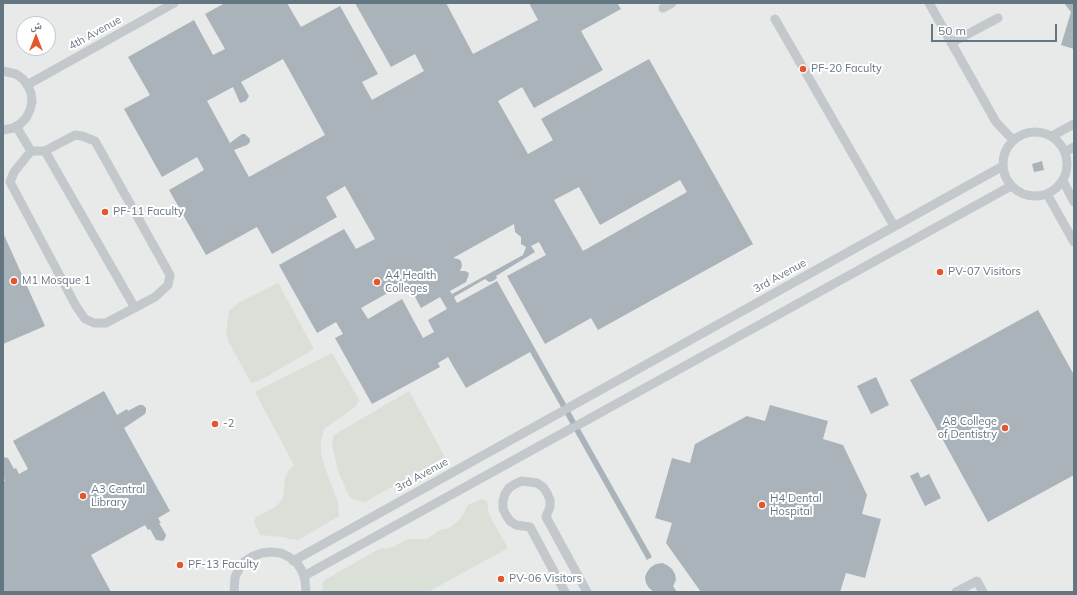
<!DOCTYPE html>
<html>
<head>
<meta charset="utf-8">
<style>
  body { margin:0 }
  #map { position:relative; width:1077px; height:595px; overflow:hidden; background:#fafaf8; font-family:Mulish,"Noto Naskh Arabic",sans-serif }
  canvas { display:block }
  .frame { position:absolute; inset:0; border:4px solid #657683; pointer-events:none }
  .north { position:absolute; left:16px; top:16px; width:40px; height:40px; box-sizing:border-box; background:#fff; border:1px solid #c1c8cd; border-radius:50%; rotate:0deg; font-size:11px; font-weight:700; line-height:16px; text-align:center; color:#657683 }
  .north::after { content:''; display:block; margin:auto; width:14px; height:18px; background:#e4572e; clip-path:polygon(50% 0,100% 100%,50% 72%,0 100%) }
  .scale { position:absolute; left:931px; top:24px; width:126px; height:18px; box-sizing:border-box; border:2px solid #657683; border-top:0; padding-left:5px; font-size:12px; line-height:14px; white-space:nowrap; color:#657683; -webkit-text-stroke:3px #fff; paint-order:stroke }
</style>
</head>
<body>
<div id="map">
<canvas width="1077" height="595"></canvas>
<div class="frame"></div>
<div class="north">ش</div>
<div class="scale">50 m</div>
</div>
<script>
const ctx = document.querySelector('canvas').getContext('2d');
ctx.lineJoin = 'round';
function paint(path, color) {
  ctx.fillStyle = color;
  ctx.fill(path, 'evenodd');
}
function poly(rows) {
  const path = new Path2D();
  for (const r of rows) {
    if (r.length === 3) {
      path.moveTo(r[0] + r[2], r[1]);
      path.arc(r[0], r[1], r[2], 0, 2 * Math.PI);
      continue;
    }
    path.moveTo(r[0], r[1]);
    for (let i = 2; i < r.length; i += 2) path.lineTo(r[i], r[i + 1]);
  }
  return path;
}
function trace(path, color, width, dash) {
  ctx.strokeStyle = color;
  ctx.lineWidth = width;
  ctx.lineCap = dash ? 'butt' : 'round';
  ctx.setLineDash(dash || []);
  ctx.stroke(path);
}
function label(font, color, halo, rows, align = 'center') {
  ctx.font = font + ' Mulish,sans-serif';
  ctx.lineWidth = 4;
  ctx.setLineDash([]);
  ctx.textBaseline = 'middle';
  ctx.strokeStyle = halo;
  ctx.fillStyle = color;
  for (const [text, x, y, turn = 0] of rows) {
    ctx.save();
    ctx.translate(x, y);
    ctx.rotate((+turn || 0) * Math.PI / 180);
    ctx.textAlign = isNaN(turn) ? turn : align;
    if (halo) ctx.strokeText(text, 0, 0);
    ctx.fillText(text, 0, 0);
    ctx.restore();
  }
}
const built = poly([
  [3,3,1074,3,1074,592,3,592],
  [24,24,48,24,48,48,24,48]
]);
const green = poly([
  [278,283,314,349,259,381,251,383,228,340,226,333,229,311,240,302],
  [332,353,359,400,356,406,324,429,321,441,321,453,325,468,338,502,339,516,298,540,289,539,284,537,260,535,254,522,256,517,275,507,283,499,285,478,289,470,294,465,255,392],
  [409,391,445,457,365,502,354,500,349,496,338,471,332,445,334,435],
  [482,499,487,501,489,515,508,548,428,592,322,592,323,581,379,549,394,547,407,539,427,539,440,530,446,529,451,527,461,518,468,505]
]);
const building = poly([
  [225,3,287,3,301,27,340,6,378,74,362,82,372,100,424,71,415,54,391,67,355,3,446,3,473,54,538,20,529,3,617,3,621,9,581,31,603,70,534,108,522,87,498,101,528,154,553,140,541,119,649,59,753,244,598,330,591,318,545,344,507,276,546,255,539,242,531,246,535,252,496,276,497,278,493,281,489,282,485,279,454,297,457,303,497,281,652,557,647,560,530,352,466,388,448,357,438,363,440,367,372,404,335,338,343,334,336,322,317,333,279,265,344,229,356,249,375,239,345,186,326,197,337,217,272,254,257,227,206,255,169,190,204,170,197,157,162,177,124,109,150,95,128,57,194,20,213,55,225,49,205,14],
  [283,59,325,135,249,177,234,150,247,145,250,142,250,139,245,134,242,134,230,143,207,101,233,87,240,103,246,101,249,96,241,82],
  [680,180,687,192,583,251,554,200,579,187,600,225],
  [514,224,515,232,521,237,521,244,526,247,523,255,452,294,450,291,466,282,468,277,469,273,465,271,460,271,462,266,461,261,458,259,453,258],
  [407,282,421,308,440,297,447,309,428,320,434,332,423,338,402,299,368,319,361,308],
  [1064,3,1074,3,1074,49,1061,45,1071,12],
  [1042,161,1044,170,1034,172,1032,164],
  [4,235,45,326,3,344,3,236],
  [1038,310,1074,375,1074,475,988,522,910,380],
  [876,377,889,405,871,414,857,386],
  [104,391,117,415,127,409,128,411,139,405,143,405,146,408,146,411,145,414,124,428,170,511,158,518,161,523,159,523,166,535,165,538,163,541,156,540,150,529,148,530,145,525,91,555,111,592,3,592,3,482,5,481,3,476,4,474,3,472,3,457,8,458,14,469,16,468,19,474,28,469,13,441],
  [770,405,828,421,823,439,843,445,867,495,862,514,881,519,865,578,846,573,840,592,701,592,666,543,672,523,655,518,672,458,690,463,695,444,747,416,765,421],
  [918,472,921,478,929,474,941,498,925,506,910,476],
  [662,563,667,565,672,569,675,574,676,580,673,586,677,592,654,592,649,588,646,583,645,577,647,572,651,567,656,564]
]);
const service = poly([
  [929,3,996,122,1013,140],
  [663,8,672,3],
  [775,19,894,226],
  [951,43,998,18],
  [3,71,16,74,23,79,28,86,31,93,32,102,30,110,26,118,20,124,13,128,3,130],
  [27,85,174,3],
  [16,126,31,151],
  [1035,164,32],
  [75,135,82,136,95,141,170,275,168,285,155,297,106,323,94,323,85,319,76,306,10,182,14,172,31,151,45,151,75,135],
  [1052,136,1074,124],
  [45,151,135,308],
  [1065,152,1074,147],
  [1063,181,1074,202],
  [1047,194,1074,242],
  [568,408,1003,166],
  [578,425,1011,186],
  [293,561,563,411],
  [304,576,572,428],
  [234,592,235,577,239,569,245,561,253,556,262,553,271,552,281,553,289,557,297,563,302,571,305,580,306,592],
  [565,592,530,527,516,525,510,521,506,515,503,509,503,501,505,494,509,488,515,484,522,481,537,483,543,487,547,493,550,500,550,507,546,517,587,592],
  [956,592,977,581,983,592]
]);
const markers = [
  [803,69,4,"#e4572e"],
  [105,212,4,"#e4572e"],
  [940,272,4,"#e4572e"],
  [14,281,4,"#e4572e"],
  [377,282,4,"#e4572e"],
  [215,424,4,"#e4572e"],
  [1005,428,4,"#e4572e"],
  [83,496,4,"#e4572e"],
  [762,505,4,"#e4572e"],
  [180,565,4,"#e4572e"],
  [501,579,4,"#e4572e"]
];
const streetNames = [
  ["4th Avenue",95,33,-29],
  ["3rd Avenue",780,276,-29],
  ["3rd Avenue",422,475,-29]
];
const poiNames = [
  ["PF-20 Faculty",811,69],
  ["PF-11 Faculty",113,212],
  ["PV-07 Visitors",948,272],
  ["A4 Health",385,276],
  ["Colleges",385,289],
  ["M1 Mosque 1",22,281],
  ["A8 College",997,422,"right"],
  ["of Dentistry",997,435,"right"],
  ["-2",223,424],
  ["A3 Central",91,490],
  ["Library",91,503],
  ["H4 Dental",770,499],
  ["Hospital",770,512],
  ["PF-13 Faculty",188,565],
  ["PV-06 Visitors",509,579]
];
paint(built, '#e8e9e9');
paint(green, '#dadfd7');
paint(building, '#aab3b9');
trace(service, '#c3c8cc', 9);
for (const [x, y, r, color] of markers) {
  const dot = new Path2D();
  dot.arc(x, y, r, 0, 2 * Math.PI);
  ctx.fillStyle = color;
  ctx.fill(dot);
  trace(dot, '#fff', 1.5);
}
label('11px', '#657683', '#fff', streetNames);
label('11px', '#657683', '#fff', poiNames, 'left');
</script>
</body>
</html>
